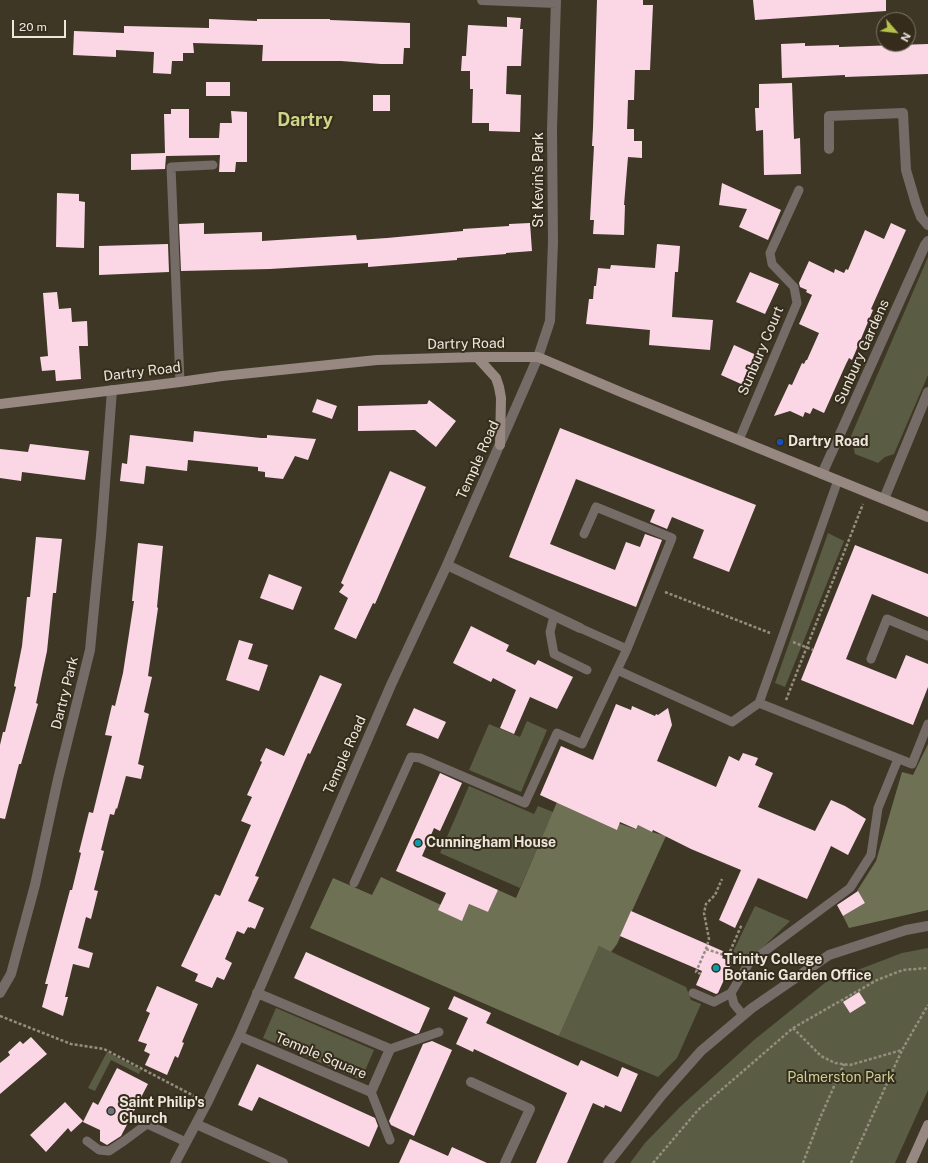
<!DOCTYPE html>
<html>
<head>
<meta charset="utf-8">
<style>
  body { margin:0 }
  #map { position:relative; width:928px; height:1163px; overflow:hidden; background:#3f3726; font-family:"Public Sans",sans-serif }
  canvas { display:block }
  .north { position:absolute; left:876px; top:12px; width:40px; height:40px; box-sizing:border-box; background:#352c1c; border:1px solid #7e7669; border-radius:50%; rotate:118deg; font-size:11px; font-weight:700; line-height:16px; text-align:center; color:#ece6dc }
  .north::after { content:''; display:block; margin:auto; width:14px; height:18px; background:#b6c149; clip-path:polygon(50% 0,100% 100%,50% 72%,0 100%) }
  .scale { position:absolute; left:12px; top:20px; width:54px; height:18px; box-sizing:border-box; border:2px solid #ece6dc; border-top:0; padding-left:5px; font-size:12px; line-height:14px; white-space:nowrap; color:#ece6dc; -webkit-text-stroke:3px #352c1c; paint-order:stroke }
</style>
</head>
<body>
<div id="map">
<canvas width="928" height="1163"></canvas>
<div class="north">N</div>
<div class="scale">20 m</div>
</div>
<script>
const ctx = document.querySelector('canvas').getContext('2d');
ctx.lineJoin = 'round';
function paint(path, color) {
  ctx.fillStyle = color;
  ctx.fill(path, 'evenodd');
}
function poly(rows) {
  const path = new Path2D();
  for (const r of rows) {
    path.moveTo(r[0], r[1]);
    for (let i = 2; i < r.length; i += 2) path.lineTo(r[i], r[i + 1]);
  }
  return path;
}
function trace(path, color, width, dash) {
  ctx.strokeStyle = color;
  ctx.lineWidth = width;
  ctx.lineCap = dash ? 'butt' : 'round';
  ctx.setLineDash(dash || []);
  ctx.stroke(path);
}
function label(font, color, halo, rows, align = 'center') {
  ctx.font = font + ' "Public Sans",sans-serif';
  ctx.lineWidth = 4;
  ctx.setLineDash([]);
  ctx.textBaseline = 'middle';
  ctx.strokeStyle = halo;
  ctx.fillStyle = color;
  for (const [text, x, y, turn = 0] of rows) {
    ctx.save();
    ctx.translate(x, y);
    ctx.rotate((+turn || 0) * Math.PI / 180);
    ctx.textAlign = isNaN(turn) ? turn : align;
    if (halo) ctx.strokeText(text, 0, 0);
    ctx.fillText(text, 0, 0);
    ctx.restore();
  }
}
const green = poly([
  [928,257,928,375,894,454,885,457,878,463,855,454,851,436],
  [828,533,844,541,785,687,775,683],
  [527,721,547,730,521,792,469,770,489,724,520,737],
  [469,786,534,814,538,806,553,812,520,888,440,853],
  [755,906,790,921,753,957,733,952],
  [599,946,686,987,691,1000,701,1004,677,1058,658,1077,559,1036],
  [928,948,928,1090,895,1163,630,1163,645,1143,681,1106,754,1040,826,982,902,953],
  [276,1008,374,1050,361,1080,263,1038],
  [107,1052,141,1070,139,1074,111,1060,95,1091,88,1088]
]);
const forest = poly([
  [928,744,928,910,849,928,843,916,865,903,857,891,876,861,902,772,913,775],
  [557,802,635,829,638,825,652,832,666,836,617,944,611,952,599,946,559,1036,310,928,333,878,372,895,381,877,441,905,462,920,469,904,488,912,498,890,516,898]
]);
const building = poly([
  [597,0,643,0,643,5,653,5,650,70,635,70,634,100,628,100,627,129,634,129,634,141,642,141,642,158,628,157,624,205,625,205,624,235,593,234,594,220,590,220,594,146,592,146,593,128],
  [753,0,886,0,886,11,755,20],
  [507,17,521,18,520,29,523,29,521,66,507,66,506,94,521,95,520,132,489,131,489,123,472,123,473,89,470,89,470,71,461,71,462,56,466,56,468,25,507,27],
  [209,19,257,21,257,19,330,19,330,20,410,23,410,48,404,48,403,64,381,64,341,61,262,61,263,45,193,43,194,53,183,53,183,61,172,61,171,74,153,73,154,52,116,50,116,57,73,55,74,31,124,33,124,26,209,28],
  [805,43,805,46,839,45,839,47,928,44,928,74,845,77,845,75,782,78,781,44],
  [206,82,230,82,230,96,206,96],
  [792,83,794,139,800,138,801,174,764,175,763,130,756,131,755,108,759,108,759,84],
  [373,95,390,95,390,111,373,111],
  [171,109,189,109,189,138,219,138,220,123,232,123,231,111,247,112,247,162,236,162,235,172,219,172,220,155,166,156,165,169,131,170,131,154,165,153,164,114,171,114],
  [722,183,781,210,768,240,739,227,747,209,719,205],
  [57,193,79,194,79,201,85,202,84,248,56,247],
  [204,223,204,234,262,232,262,241,356,235,357,240,387,238,463,231,463,229,509,226,509,224,530,223,532,251,506,253,506,254,457,258,457,260,368,267,368,263,270,269,181,271,179,224],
  [891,223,906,230,871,309,873,310,858,346,852,360,849,358,846,364,824,413,813,408,810,414,805,412,803,417,790,411,774,416,789,384,792,385,802,363,804,364,806,360,807,360,819,333,799,324,812,295,806,292,807,290,800,287,799,283,809,261,834,273,835,269,844,273,846,269,848,270,865,230,884,239],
  [168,244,169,272,99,275,99,246],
  [657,244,680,246,678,272,675,272,672,317,713,320,710,350,649,345,650,330,586,324,589,299,593,299,594,286,596,286,598,268,610,269,611,265,655,268],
  [750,272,779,284,765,314,736,302],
  [57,292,59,309,71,308,72,322,87,321,88,346,79,346,81,379,56,381,55,370,42,371,40,357,48,356,43,293],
  [734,345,763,358,750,388,721,375],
  [317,399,337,406,332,419,312,412],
  [429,400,456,421,436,447,415,430,358,431,358,406,427,404],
  [560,428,756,505,729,572,693,558,704,530,672,517,667,529,650,522,655,510,576,479,550,544,615,570,626,542,640,547,645,534,662,540,636,607,509,557],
  [194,431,261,438,267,438,267,435,316,439,308,460,295,456,283,479,265,477,265,472,258,471,258,467,188,460,187,471,146,466,144,484,120,481,122,463,127,464,130,435,193,442],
  [30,444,89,451,85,480,22,472,21,481,0,478,0,449,28,452],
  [390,471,426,487,375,604,373,603,356,639,334,629,348,598,339,592,344,585,341,583],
  [36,537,62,539,56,593,53,593,47,651,36,703,38,704,21,764,19,764,5,819,0,818,0,745,3,732,5,732,16,687,14,686,22,646,27,597,30,597],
  [138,543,163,546,157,607,158,608,148,676,152,677,144,712,149,714,138,764,144,766,141,779,126,776,117,809,116,808,114,815,110,814,101,850,104,851,94,890,98,891,91,919,86,917,78,948,93,953,89,968,73,964,65,997,68,997,63,1016,42,1007,48,984,45,984,70,890,72,890,81,853,79,852,89,812,93,813,112,736,105,735,112,705,115,706,123,673,134,601,132,601],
  [855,545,928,574,928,617,872,594,846,659,896,679,906,655,928,664,928,687,913,725,801,680],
  [269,574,302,587,293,610,260,598],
  [471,626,509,645,506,651,535,665,538,660,573,677,557,709,530,697,514,734,500,728,516,690,493,678,491,682,453,663],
  [239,640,253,644,248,659,268,665,259,691,226,680],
  [320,675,342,684,310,754,308,753,255,876,259,877,248,901,264,908,255,929,250,927,250,928,248,927,244,934,237,931,225,959,232,963,224,980,217,977,212,988,195,981,198,974,181,966,215,894,220,896,251,825,241,821,252,797,247,795,262,762,260,761,266,748,284,756],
  [616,704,631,710,632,706,655,716,656,714,658,715,668,708,672,725,657,761,716,787,729,756,739,761,743,753,758,758,755,765,773,773,758,807,815,831,831,800,845,806,866,819,848,855,831,846,807,899,758,878,735,928,719,920,741,870,691,849,653,830,652,832,638,825,636,829,620,822,617,830,540,795,561,746,593,760],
  [414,708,446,722,438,739,406,725],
  [440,773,462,783,440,831,434,828,422,856,498,890,488,912,469,904,462,921,438,910,446,893,396,871],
  [858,891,865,903,843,916,837,905],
  [631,911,725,952,722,958,732,962,718,993,716,994,696,985,702,971,620,936],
  [306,952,430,1008,419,1033,416,1034,294,978],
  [157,986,198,1004,182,1042,184,1043,178,1058,175,1056,167,1075,145,1065,150,1054,144,1051,147,1044,138,1041,150,1013,146,1011],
  [859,992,866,1003,850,1013,843,1002],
  [454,996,491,1013,486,1023,578,1066,581,1060,618,1077,622,1067,638,1074,621,1112,605,1105,604,1108,593,1103,567,1163,536,1163,567,1093,474,1049,473,1052,456,1044,468,1018,448,1009],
  [31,1037,47,1054,0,1094,0,1063,10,1055,8,1052,20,1041,23,1044],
  [432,1041,452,1050,414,1136,391,1125,389,1121,423,1044],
  [257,1064,375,1118,378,1126,369,1147,259,1097,252,1111,238,1105],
  [117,1068,148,1084,121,1136,107,1145,100,1141,100,1130,83,1122,93,1102,98,1105],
  [65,1102,83,1121,71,1132,68,1128,46,1152,30,1135],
  [410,1139,448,1156,452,1147,487,1163,399,1163]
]);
const path = poly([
  [665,592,770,633],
  [793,642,813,650],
  [786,700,863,504],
  [706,949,736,959],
  [728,956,742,924],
  [701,974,696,972,706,949,709,939,704,913,706,904,715,895,722,879],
  [0,1016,71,1044,104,1049,196,1097],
  [793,1028,821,1056,835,1063,850,1065,902,1050],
  [653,1163,698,1110,793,1028,877,980,903,970,928,968],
  [803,1163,820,1118,844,1064],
  [851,1163,902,1050,928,1005]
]);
const lane = poly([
  [180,382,171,167,213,165],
  [739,440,797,303,794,287,772,264,770,253,799,190],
  [584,534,596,507,672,538,627,649],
  [554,616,550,632,554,654,587,670],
  [580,628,627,649,617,670],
  [871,659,887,619,928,636],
  [759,703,838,480],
  [354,883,411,757,420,758,525,803,557,733,582,744,617,670,732,722,759,703,912,764,928,724],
  [693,993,714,1002,731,993],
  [743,1015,734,1004,731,993,749,963,850,888,871,855,878,808,898,759],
  [390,1049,439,1032],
  [371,1092,390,1140],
  [87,1141,99,1150,109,1151,124,1141,147,1124,186,1142]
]);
const street = poly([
  [482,0,556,3],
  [829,149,829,116,903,113,906,170,916,204,921,217,928,225],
  [822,474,925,245,928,241],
  [884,499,928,392],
  [447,565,580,628],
  [0,993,11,974,35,885,58,779,90,650,101,536,112,390],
  [239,1036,371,1092,390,1049,257,993],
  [471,1082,530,1109,505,1163],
  [196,1124,283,1163],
  [175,1163,207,1103,239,1036,391,685,447,565,538,357,550,321,553,242,552,129,556,0],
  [608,1163,662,1095,701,1051,752,1008,829,955,906,930,928,926]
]);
const secondary = poly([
  [477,357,496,378,499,387,501,398,500,445],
  [0,404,180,382,222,376,377,360,477,357,538,357,623,393,928,517],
  [911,1163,928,1125]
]);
const markers = [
  [780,442,4,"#1a4fb4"],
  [418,843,4,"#0f9aa8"],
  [716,968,4,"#0f9aa8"],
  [111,1111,4,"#6b7280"]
];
const streetNames = [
  ["St Kevin's Park",539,180,-90],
  ["Dartry Road",466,344,-1],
  ["Sunbury Court",761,351,-67],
  ["Sunbury Gardens",862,352,-66],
  ["Dartry Road",142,372,-7],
  ["Temple Road",478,460,-66],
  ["Dartry Park",65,693,-76],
  ["Temple Road",345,755,-66],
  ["Temple Square",321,1056,23]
];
const poiNames = [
  ["Dartry Road",788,442],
  ["Cunningham House",426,843],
  ["Trinity College",724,960],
  ["Botanic Garden Office",724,976],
  ["Saint Philip's",119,1103],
  ["Church",119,1119]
];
const parkNames = [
  ["Palmerston Park",841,1078]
];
const districtNames = [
  ["Dartry",305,120]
];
paint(green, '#5a5c43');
paint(forest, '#6e7153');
paint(building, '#fbd7e6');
trace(path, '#958e80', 2.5, [3, 2]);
trace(lane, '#756b67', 9);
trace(street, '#756b67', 10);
trace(secondary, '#978881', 10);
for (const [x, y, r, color] of markers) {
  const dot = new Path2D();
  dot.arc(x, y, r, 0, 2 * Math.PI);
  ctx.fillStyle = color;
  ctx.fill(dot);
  trace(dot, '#352c1c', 1.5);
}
label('14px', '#ece6dc', '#352c1c', streetNames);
label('bold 14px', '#ece6dc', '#352c1c', poiNames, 'left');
label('14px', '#cad097', '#352c1c', parkNames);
label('bold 18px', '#ccd588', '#352c1c', districtNames);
</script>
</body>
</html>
